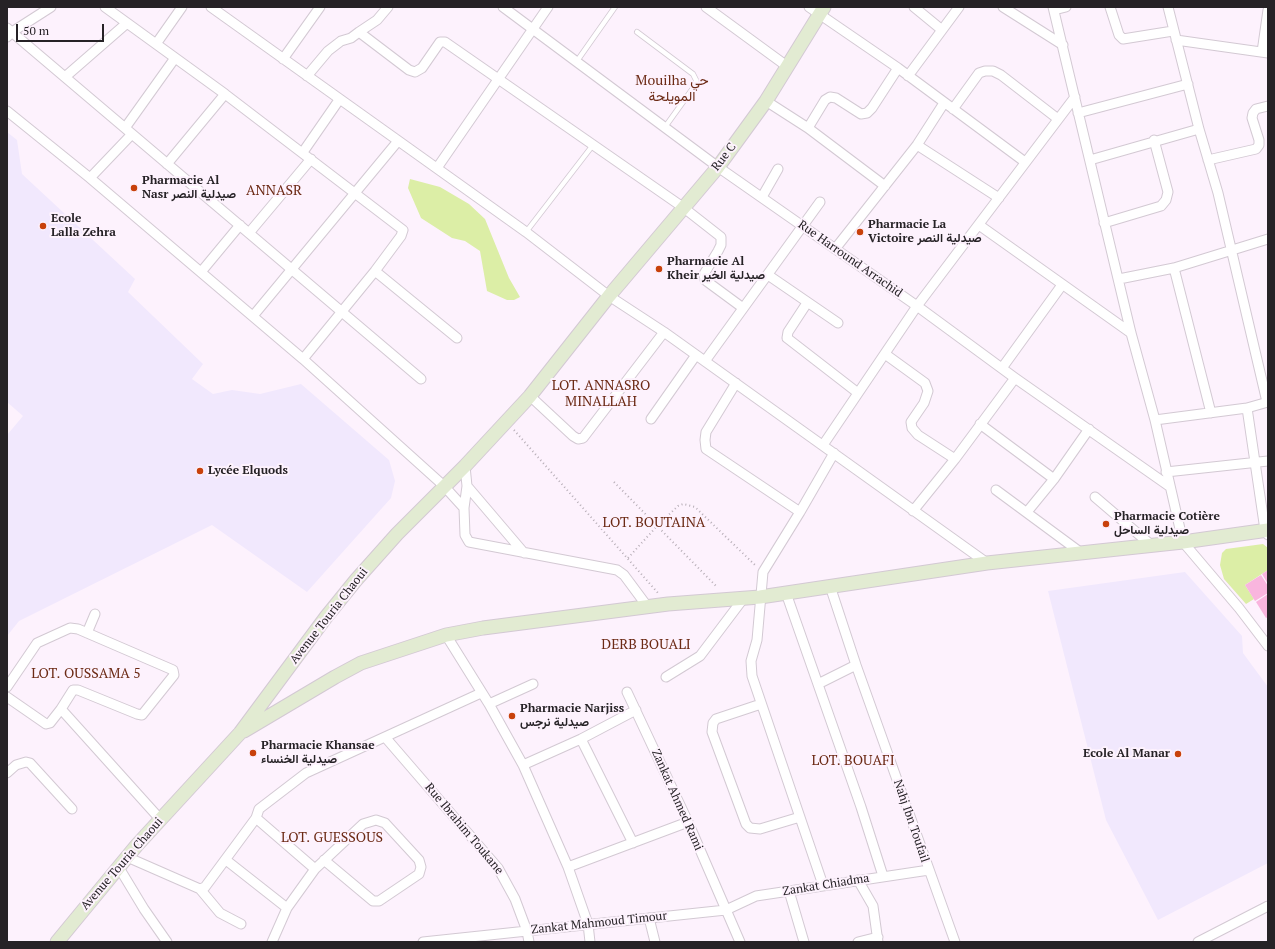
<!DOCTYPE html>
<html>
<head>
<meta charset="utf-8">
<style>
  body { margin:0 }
  #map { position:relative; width:1275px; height:949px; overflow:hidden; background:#fdf2fd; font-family:"PT Serif",serif }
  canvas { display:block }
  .frame { position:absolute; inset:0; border:8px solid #262226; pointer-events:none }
  .scale { position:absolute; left:16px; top:24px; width:88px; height:18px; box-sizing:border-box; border:2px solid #262226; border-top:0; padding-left:5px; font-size:12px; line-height:14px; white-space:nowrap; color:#262226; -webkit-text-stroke:3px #fdf2fd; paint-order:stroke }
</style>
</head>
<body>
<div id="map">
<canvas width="1275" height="949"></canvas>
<div class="frame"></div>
<div class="scale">50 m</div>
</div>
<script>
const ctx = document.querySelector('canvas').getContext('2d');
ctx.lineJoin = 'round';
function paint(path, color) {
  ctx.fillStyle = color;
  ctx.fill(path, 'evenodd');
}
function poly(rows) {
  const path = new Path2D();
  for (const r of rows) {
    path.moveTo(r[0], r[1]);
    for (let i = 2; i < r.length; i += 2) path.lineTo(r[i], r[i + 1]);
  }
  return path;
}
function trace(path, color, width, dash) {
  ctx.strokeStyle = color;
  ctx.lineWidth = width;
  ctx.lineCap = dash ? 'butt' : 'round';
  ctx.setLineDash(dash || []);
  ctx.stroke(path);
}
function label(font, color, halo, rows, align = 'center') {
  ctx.font = font + ' "PT Serif",Vazirmatn,serif';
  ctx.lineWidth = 4;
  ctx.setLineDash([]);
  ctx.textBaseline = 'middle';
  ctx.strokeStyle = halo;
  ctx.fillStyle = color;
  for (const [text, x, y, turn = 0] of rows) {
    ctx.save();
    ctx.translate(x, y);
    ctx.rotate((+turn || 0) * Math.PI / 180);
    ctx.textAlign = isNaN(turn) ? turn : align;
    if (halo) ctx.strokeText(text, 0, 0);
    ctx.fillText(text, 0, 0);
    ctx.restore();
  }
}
const education = poly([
  [7,132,17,140,22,174,135,279,128,292,203,364,192,379,213,394,232,390,260,394,301,384,389,460,395,481,391,498,307,592,212,525,19,621,7,636,7,435,23,416,7,402],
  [1185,572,1242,636,1243,653,1268,687,1268,863,1158,920,1106,820,1048,591]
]);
const green = poly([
  [410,179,440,187,469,204,485,219,509,278,520,297,514,300,507,300,487,291,480,251,465,241,452,238,421,218,408,188],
  [1263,544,1268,548,1268,570,1245,585,1254,599,1246,604,1224,579,1220,565,1222,553,1226,549]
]);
const building = poly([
  [1268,570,1268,584,1262,574],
  [1261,575,1268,586,1268,593,1255,601,1245,585],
  [1268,594,1268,617,1266,618,1256,602]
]);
const path = poly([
  [514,430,658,593],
  [614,482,717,587],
  [628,558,658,525,678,506,683,504,695,507,756,566]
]);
const lane = poly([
  [637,32,693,74,696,80,696,84,665,127],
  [577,61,615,7],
  [526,232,593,145]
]);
const street = poly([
  [105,7,225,94,403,230,401,236,375,271,303,359],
  [211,7,526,232,609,296,664,332,987,563],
  [388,7,377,20,359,32,409,70,415,72,422,68,440,42,445,42,684,208,721,237,721,245,718,251,704,274,705,280,743,308],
  [503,7,718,167,917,306,1015,378,1169,486],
  [706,7,788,67],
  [809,7,898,68,1025,162],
  [914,7,942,30],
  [1003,7,1063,45],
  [1053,7,1131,333,1155,420,1183,542,1239,608,1268,646],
  [1110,7,1119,35,1123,39,1173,31],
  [1168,7,1199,129,1218,193,1267,402],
  [1054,10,1066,7],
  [7,28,421,379],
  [7,37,12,32,51,7],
  [1176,40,1268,53],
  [156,44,182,7],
  [1262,52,1268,10],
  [283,59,320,7],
  [307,76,328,51,341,41,351,38,359,32],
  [908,76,959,7],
  [65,77,127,23],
  [766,101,808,128,885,186],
  [953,109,979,73,985,71,993,71,1001,75,1058,119],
  [7,111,90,178,303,359,444,486,464,508],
  [1078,113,1188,84],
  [125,128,175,58],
  [808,128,825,100,830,97,836,98,861,114,867,113,872,108,898,68],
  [917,145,999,198],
  [303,152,339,100],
  [1090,160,1199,129],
  [1208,160,1256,149,1259,145,1259,140,1252,118,1253,113,1256,109,1268,106],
  [167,164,225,94],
  [437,168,548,7],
  [90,178,132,134],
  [762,197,778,169],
  [1104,223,1161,206,1166,200,1168,192,1154,140],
  [979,225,1131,333],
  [249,233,311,159],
  [835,249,917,145,944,103],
  [1174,268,1211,413],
  [375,271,457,338],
  [201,272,240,225],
  [768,275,838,323],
  [1119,279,1174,268,1268,239],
  [807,303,788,332,787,338,858,393],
  [253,316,398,141],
  [885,354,925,383,928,391,924,403,911,422,912,428,918,435,955,459],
  [705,361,820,202],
  [1002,368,1062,285],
  [736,383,706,432,705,440,706,449,800,512],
  [530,396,573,436,578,439,583,438,664,332],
  [1247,408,1265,530,1268,535],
  [651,419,696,355],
  [1155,420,1247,408,1268,402],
  [980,424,1054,479],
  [823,445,917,306,1075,97],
  [465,466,467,486,464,508,465,535,469,542,617,570,624,575,647,606],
  [1166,472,1268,461],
  [467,486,524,553],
  [996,490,1080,552],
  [1095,497,1150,544],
  [913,511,955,459,1015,378],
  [1027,512,1054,479,1089,429],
  [830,586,856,665,955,942],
  [786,593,861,807,883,876],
  [87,633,95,614],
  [446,635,489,704,523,765,568,867,588,924,590,942],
  [666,677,700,656,743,599],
  [818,684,856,665],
  [7,687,37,643,70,628,78,629,173,670,174,675,142,715,137,714,78,690,73,690,61,709,160,819],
  [627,692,688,822,740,942],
  [7,697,46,724,50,723,61,709],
  [489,704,533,684],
  [761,704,716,719,713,723,712,732,746,824,750,828,760,829,800,817],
  [385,737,498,868,515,899,527,931,529,942],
  [581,739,633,843],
  [523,765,581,739,636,710],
  [7,773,16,765,26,762,30,763,72,809],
  [256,818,315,869],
  [127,857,200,889,205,887,256,818,259,809,306,773,481,693],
  [226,860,287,908],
  [118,866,144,909,167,942],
  [568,867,688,822],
  [858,880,873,906,878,942],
  [823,885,752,676,751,661,757,640,763,572,800,512,834,453],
  [200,889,220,913,241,924],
  [789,891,804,942],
  [649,918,655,942],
  [272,942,287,908,315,869,363,824,376,820,385,823,419,860,421,867,419,874,379,901,373,901,324,860],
  [423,942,726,910,756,896,929,870],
  [858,942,878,937],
  [1198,942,1268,906]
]);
const secondary = poly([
  [244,731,335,677,361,663,446,635,483,628,668,604,760,597,987,563,1183,542,1268,530],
  [57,942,137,845,240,733,326,617,356,580,397,534,465,466,530,396,609,296,718,167,766,101,824,7]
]);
const markers = [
  [134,188,4,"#c8410b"],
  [43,226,4,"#c8410b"],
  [860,232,4,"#c8410b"],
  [659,269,4,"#c8410b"],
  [200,471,4,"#c8410b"],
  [1106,524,4,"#c8410b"],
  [512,716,4,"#c8410b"],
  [253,753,4,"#c8410b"],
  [1178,754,4,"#c8410b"]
];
const streetNames = [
  ["Rue C",724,157,-53],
  ["Rue Harround Arrachid",850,259,35],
  ["Avenue Touria Chaoui",329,616,-52],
  ["Zankat Ahmed Rami",677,800,66],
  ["Nahj Ibn Toufail",911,821,71],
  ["Rue Ibrahim Toukane",464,829,50],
  ["Avenue Touria Chaoui",122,864,-49],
  ["Zankat Chiadma",826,885,-9],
  ["Zankat Mahmoud Timour",599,923,-6]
];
const poiNames = [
  ["Pharmacie Al",142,181],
  ["Nasr صيدلية النصر",142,195],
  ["Ecole",51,219],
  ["Lalla Zehra",51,233],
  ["Pharmacie La",868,225],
  ["Victoire صيدلية النصر",868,239],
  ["Pharmacie Al",667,262],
  ["Kheir صيدلية الخير",667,276],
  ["Lycée Elquods",208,471],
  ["Pharmacie Cotière",1114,517],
  ["صيدلية الساحل",1114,531],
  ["Pharmacie Narjiss",520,709],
  ["صيدلية نرجس",520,723],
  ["Pharmacie Khansae",261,746],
  ["صيدلية الخنساء",261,760],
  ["Ecole Al Manar",1170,754,"right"]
];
const quarterNames = [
  ["Mouilha حي",672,81],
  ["المويلحة",672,97],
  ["ANNASR",274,191],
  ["LOT. ANNASRO",601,386],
  ["MINALLAH",601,402],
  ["LOT. BOUTAINA",654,523],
  ["DERB BOUALI",646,645],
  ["LOT. OUSSAMA 5",86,674],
  ["LOT. BOUAFI",853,761],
  ["LOT. GUESSOUS",332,838]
];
paint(education, '#f1e8fd');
paint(green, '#dceea6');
paint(building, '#f9b5de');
trace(lane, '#d3c9d3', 6);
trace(street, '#d3c9d3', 11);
trace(secondary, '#d3c9d3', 15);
trace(path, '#b7aeb7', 2, [1, 3]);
trace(lane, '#fff', 4.5);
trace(street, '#fff', 9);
trace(secondary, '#e2ebd2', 13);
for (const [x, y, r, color] of markers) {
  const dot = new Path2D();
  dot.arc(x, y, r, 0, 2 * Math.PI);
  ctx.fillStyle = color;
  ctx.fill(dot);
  trace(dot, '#fdf2fd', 1.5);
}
label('12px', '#262226', '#fdf2fd', streetNames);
label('bold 12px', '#262226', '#fdf2fd', poiNames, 'left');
label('14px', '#6c2a15', '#fdf2fd', quarterNames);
</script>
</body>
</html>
